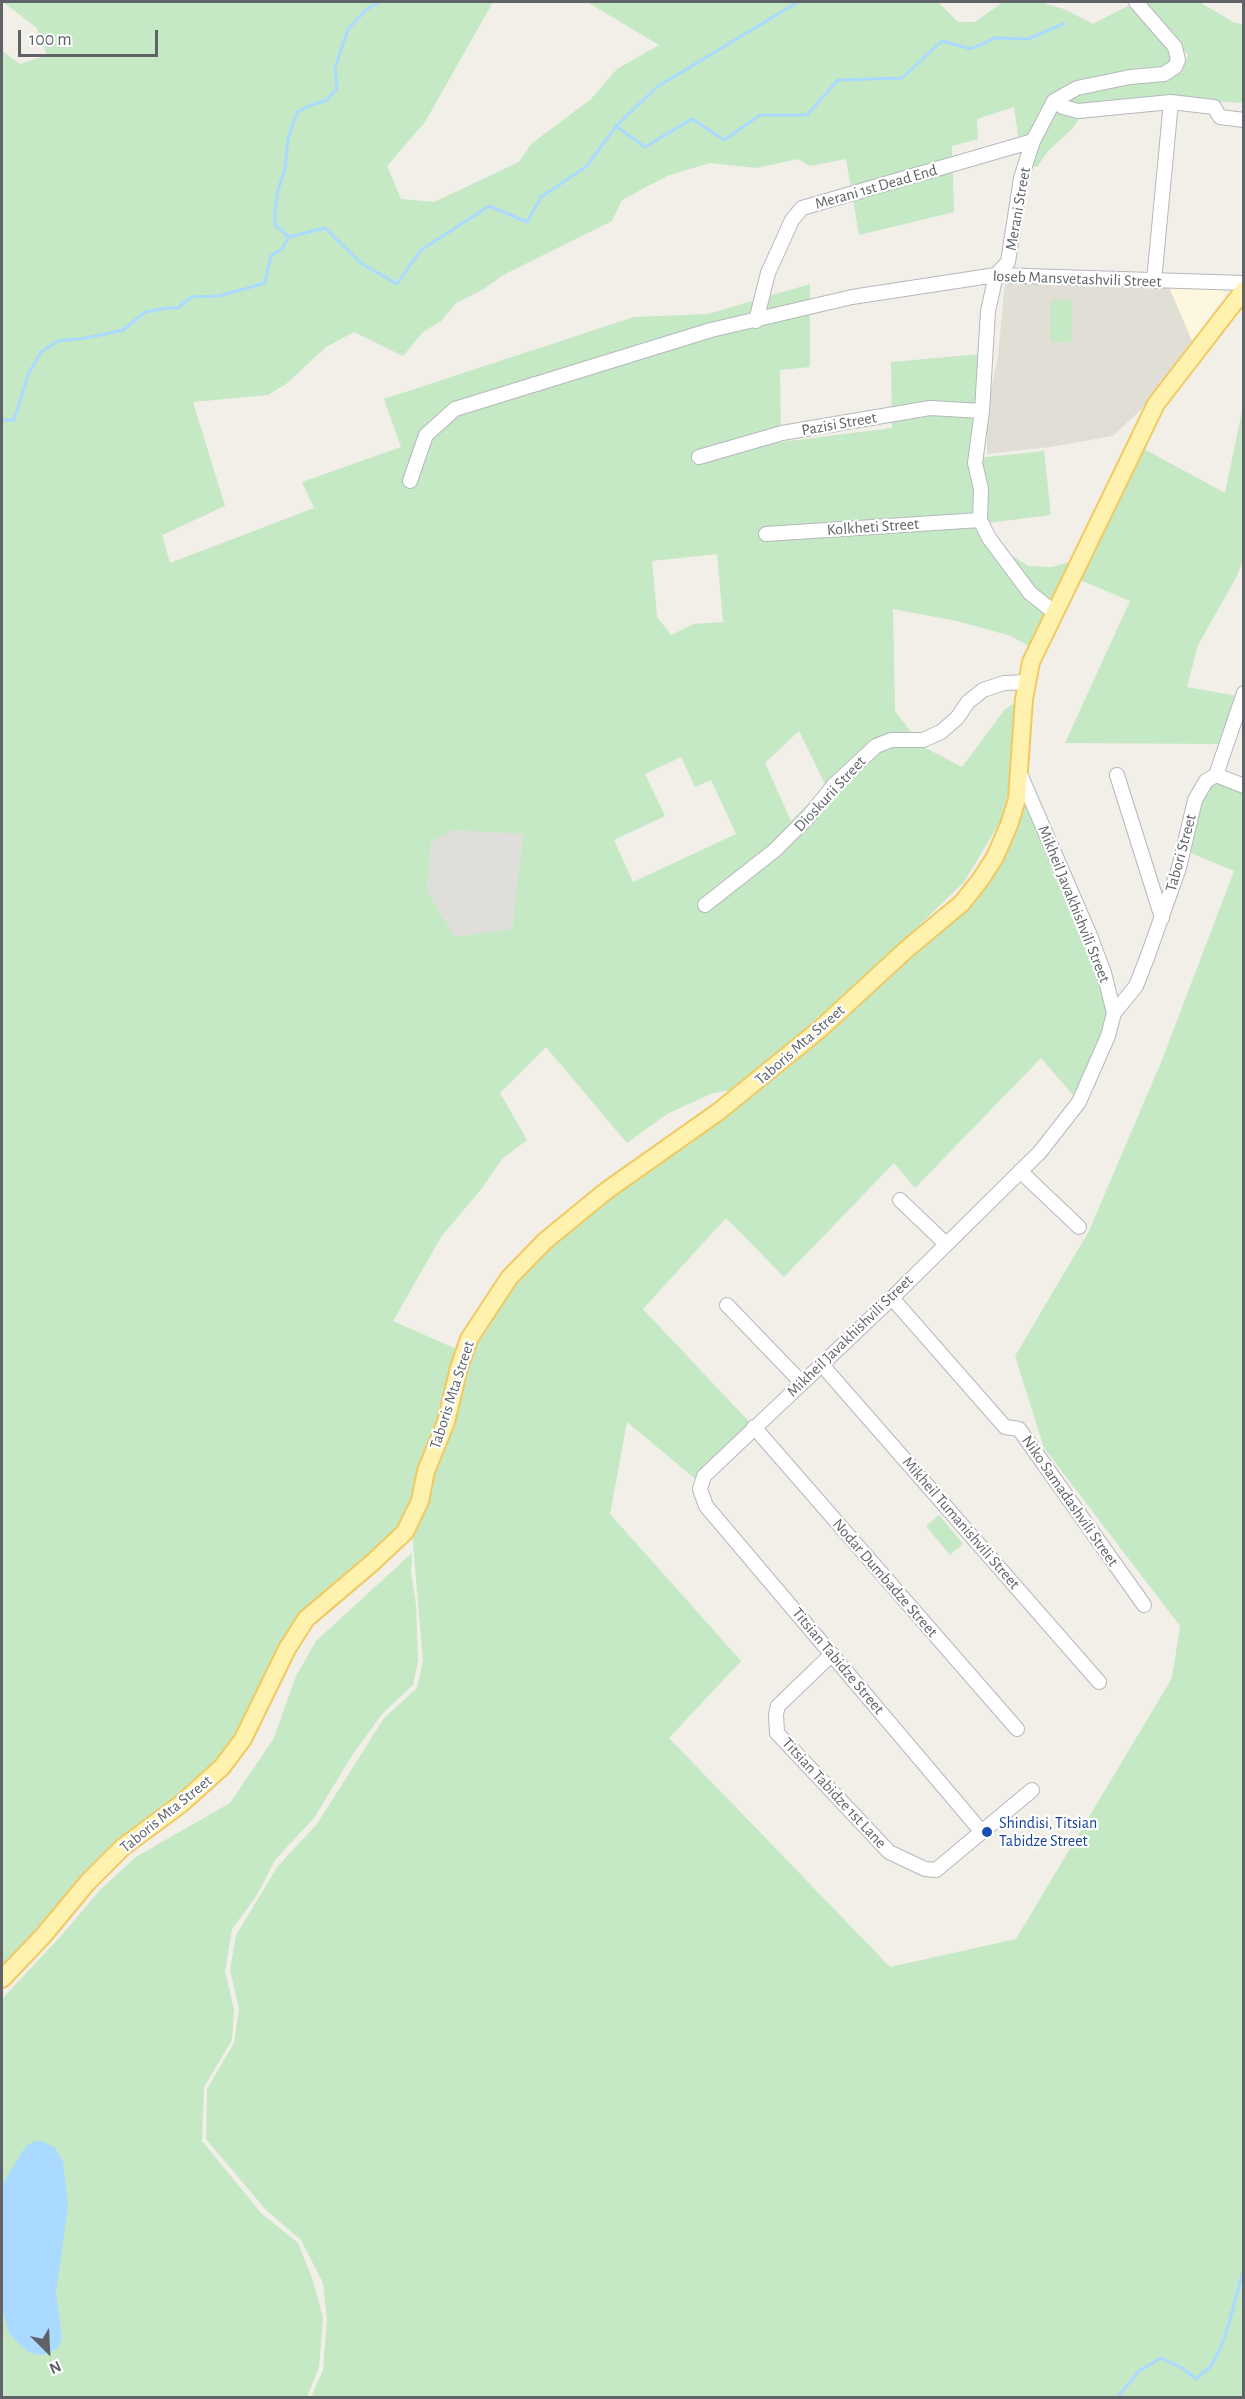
<!DOCTYPE html>
<html>
<head>
<meta charset="utf-8">
<style>
  body { margin:0 }
  #map { position:relative; width:1245px; height:2399px; overflow:hidden; background:#f1efe8; font-family:"Alegreya Sans",sans-serif }
  canvas { display:block }
  .frame { position:absolute; inset:0; border:3px solid #5f6368; pointer-events:none }
  .north { position:absolute; left:18px; top:2321px; width:60px; height:60px; -webkit-text-stroke:4px #fff; paint-order:stroke; rotate:156deg; font-size:16px; font-weight:700; line-height:24px; text-align:center; color:#5f6368 }
  .north::after { content:''; display:block; margin:auto; width:21px; height:27px; background:#5f6368; clip-path:polygon(50% 0,100% 100%,50% 72%,0 100%) }
  .scale { position:absolute; left:18px; top:30px; width:140px; height:27px; box-sizing:border-box; border:3px solid #5f6368; border-top:0; padding-left:8px; font-size:18px; line-height:21px; white-space:nowrap; color:#5f6368; -webkit-text-stroke:4px #fff; paint-order:stroke }
</style>
</head>
<body>
<div id="map">
<canvas width="1245" height="2399"></canvas>
<div class="frame"></div>
<div class="north">N</div>
<div class="scale">100 m</div>
</div>
<script>
const ctx = document.querySelector('canvas').getContext('2d');
ctx.lineJoin = 'round';
function paint(path, color) {
  ctx.fillStyle = color;
  ctx.fill(path, 'evenodd');
}
function poly(rows) {
  const path = new Path2D();
  for (const r of rows) {
    path.moveTo(r[0], r[1]);
    for (let i = 2; i < r.length; i += 2) path.lineTo(r[i], r[i + 1]);
  }
  return path;
}
function trace(path, color, width, dash) {
  ctx.strokeStyle = color;
  ctx.lineWidth = width;
  ctx.lineCap = dash ? 'butt' : 'round';
  ctx.setLineDash(dash || []);
  ctx.stroke(path);
}
function label(font, color, halo, rows, align = 'center') {
  ctx.font = font + ' "Alegreya Sans",sans-serif';
  ctx.lineWidth = 4.5;
  ctx.setLineDash([]);
  ctx.textBaseline = 'middle';
  ctx.strokeStyle = halo;
  ctx.fillStyle = color;
  for (const [text, x, y, turn = 0] of rows) {
    ctx.save();
    ctx.translate(x, y);
    ctx.rotate((+turn || 0) * Math.PI / 180);
    ctx.textAlign = isNaN(turn) ? turn : align;
    if (halo) ctx.strokeText(text, 0, 0);
    ctx.fillText(text, 0, 0);
    ctx.restore();
  }
}
const commercial = poly([
  [1169,287,1222,287,1224,296,1192,341]
]);
const industrial = poly([
  [453,830,523,833,512,930,455,937,427,891,431,842]
]);
const education = poly([
  [1005,282,1169,287,1192,341,1150,401,1113,436,1050,447,987,454,987,409,998,356]
]);
const green = poly([
  [3,2,493,2,425,122,387,166,401,199,434,202,519,162,531,144,591,99,617,69,659,45,587,2,938,2,958,22,975,22,1003,2,1044,2,1046,4,1064,9,1093,24,1128,6,1137,12,1172,51,1170,65,1164,69,1182,73,1188,55,1141,2,1199,2,1235,23,1243,24,1243,103,1153,97,1087,106,1073,128,1048,151,1037,167,1022,164,1014,107,977,119,978,139,952,146,954,212,859,235,846,159,810,166,798,159,756,168,710,163,667,176,622,200,612,221,503,275,484,289,456,303,441,321,423,332,403,356,354,332,326,347,286,384,268,395,193,402,225,506,162,535,170,563,314,508,302,482,401,447,384,399,634,317,708,314,810,284,810,367,780,370,781,442,892,428,891,362,981,354,978,458,1044,451,1051,515,987,523,993,535,1012,556,1029,566,1051,567,1073,561,1032,648,1011,636,957,621,893,609,895,711,922,746,962,767,1005,709,1018,701,1016,761,1000,822,964,882,907,937,739,1089,713,1093,667,1114,627,1143,546,1047,500,1093,527,1140,501,1160,483,1187,441,1237,393,1321,454,1348,469,1339,509,1278,718,1112,981,879,1020,774,1114,1013,1079,1102,1041,1058,915,1188,894,1163,784,1277,726,1218,643,1309,754,1427,704,1476,694,1478,627,1422,610,1514,741,1661,669,1738,890,1967,1016,1939,1172,1678,1180,1626,1044,1448,1015,1356,1089,1231,1162,1060,1234,871,1184,850,1188,826,1216,775,1243,786,1243,2397,311,2397,323,2370,327,2320,323,2283,301,2240,266,2210,206,2139,207,2089,234,2043,239,2009,230,1970,236,1935,278,1866,317,1824,384,1718,417,1688,423,1661,412,1531,310,1616,244,1735,123,1849,2,1982,2,51,20,64,47,55,37,28],
  [717,554,723,622,694,624,671,635,657,617,652,561],
  [799,731,826,786,791,821,765,763],
  [681,757,695,787,711,780,736,834,633,882,614,840,665,816,645,774],
  [453,830,523,834,512,929,455,937,427,891,431,842],
  [1051,300,1072,300,1071,342,1050,342],
  [1243,407,1243,560,1237,576,1198,645,1187,687,1242,697,1226,744,1065,743,1130,601,1073,577,1106,509,1144,449,1225,493],
  [939,1515,963,1544,950,1555,926,1526],
  [412,1553,411,1572,416,1605,418,1661,413,1685,382,1714,353,1754,314,1818,275,1860,257,1895,232,1929,225,1971,234,2009,232,2040,204,2087,202,2141,261,2213,298,2243,313,2281,323,2318,319,2367,307,2397,2,2397,2,1999,60,1937,101,1889,136,1857,230,1803,274,1738,296,1676,316,1641]
]);
const water = poly([
  [35,2141,44,2142,55,2148,63,2161,68,2206,56,2293,62,2338,59,2347,47,2354,38,2355,28,2352,13,2338,8,2331,2,2307,2,2185,22,2152,27,2145]
]);
const stream = poly([
  [616,126,657,87,798,2],
  [289,237,325,228,361,263,397,284,421,250,489,206,527,222,541,197,587,166,616,126,645,147,692,119,724,140,760,115,807,115,838,80,902,78,942,41,971,49,995,38,1028,39,1063,24],
  [289,237,275,225,275,210,278,190,285,169,288,139,297,112,311,105,327,100,337,89,335,68,348,29,367,9,379,2],
  [2,420,14,420,28,375,41,352,58,341,86,338,123,330,145,312,167,308,178,308,191,297,219,296,265,283,271,256,282,249,289,237],
  [1117,2398,1139,2371,1161,2358,1182,2368,1196,2379,1211,2366,1221,2347,1230,2320,1244,2267]
]);
const minor = poly([
  [1054,101,1063,107,1078,111,1171,102,1214,107,1220,117,1244,120],
  [1154,281,1171,102],
  [756,321,768,273,792,220,802,208,1033,141],
  [699,457,782,433,930,408,982,411],
  [410,481,426,435,455,409,711,330,852,297,996,275,1244,283],
  [766,534,980,520],
  [1055,613,1030,593,989,538,980,520,981,489,975,463,982,411,988,311,996,275,1008,262,1021,178,1033,141,1054,101,1077,88,1130,77,1164,74,1175,67,1178,60,1175,47,1136,2],
  [1117,775,1162,918],
  [1216,775,1244,786],
  [705,905,775,850,809,816,834,785,876,746,891,740,923,740,941,732,957,718,968,702,983,690,1004,683,1027,682],
  [1114,1013,1136,986,1147,958,1179,868,1195,800,1206,781,1216,775,1244,693],
  [1020,1171,1079,1227],
  [900,1200,946,1244],
  [892,1298,1005,1427,1019,1429,1144,1605],
  [727,1305,802,1383],
  [822,1365,1099,1682],
  [754,1427,1017,1729],
  [832,1654,778,1706,776,1714,777,1733,889,1852,925,1869,936,1870,1032,1790],
  [981,1831,706,1506,700,1489,704,1476,892,1298,1040,1152,1079,1102,1108,1036,1114,1013,1104,973,1089,933,1020,774]
]);
const major = poly([
  [2,1979,43,1936,87,1883,123,1847,181,1804,222,1767,243,1739,287,1649,306,1619,372,1563,405,1532,420,1501,426,1471,446,1422,459,1368,469,1339,509,1278,545,1241,606,1191,718,1112,820,1029,908,948,962,903,981,879,995,857,1009,825,1017,799,1024,699,1031,662,1156,404,1244,290]
]);
const markers = [
  [987,1832,6,"#1a4fb4"]
];
const streetNames = [
  ["Merani 1st Dead End",876,187,-16],
  ["Merani Street",1018,209,-80],
  ["Ioseb Mansvetashvili Street",1077,279,2],
  ["Pazisi Street",839,424,-10],
  ["Kolkheti Street",873,527,-4],
  ["Dioskurii Street",830,794,-47],
  ["Tabori Street",1181,853,-75],
  ["Mikheil Javakhishvili Street",1074,904,68],
  ["Taboris Mta Street",800,1045,-41],
  ["Mikheil Javakhishvili Street",850,1336,-44],
  ["Taboris Mta Street",452,1395,-72],
  ["Niko Samadashvili Street",1070,1501,55],
  ["Mikheil Tumanishvili Street",961,1523,49],
  ["Nodar Dumbadze Street",885,1578,49],
  ["Titsian Tabidze Street",838,1661,50],
  ["Titsian Tabidze 1st Lane",834,1793,47],
  ["Taboris Mta Street",166,1814,-39]
];
const transitNames = [
  ["Shindisi, Titsian",999,1823],
  ["Tabidze Street",999,1841]
];
paint(commercial, '#fef7e0');
paint(industrial, '#e0deda');
paint(education, '#e1ded6');
paint(green, '#c5e8c5');
paint(water, '#aadaff');
trace(stream, '#aadaff', 3);
trace(minor, '#b5b8bc', 16);
trace(major, '#f2c960', 20);
trace(minor, '#fff', 14);
trace(major, '#fff2af', 16);
for (const [x, y, r, color] of markers) {
  const dot = new Path2D();
  dot.arc(x, y, r, 0, 2 * Math.PI);
  ctx.fillStyle = color;
  ctx.fill(dot);
  trace(dot, '#fff', 2);
}
label('16px', '#5f6368', '#fff', streetNames);
label('16px', '#164399', '#fff', transitNames, 'left');
</script>
</body>
</html>
